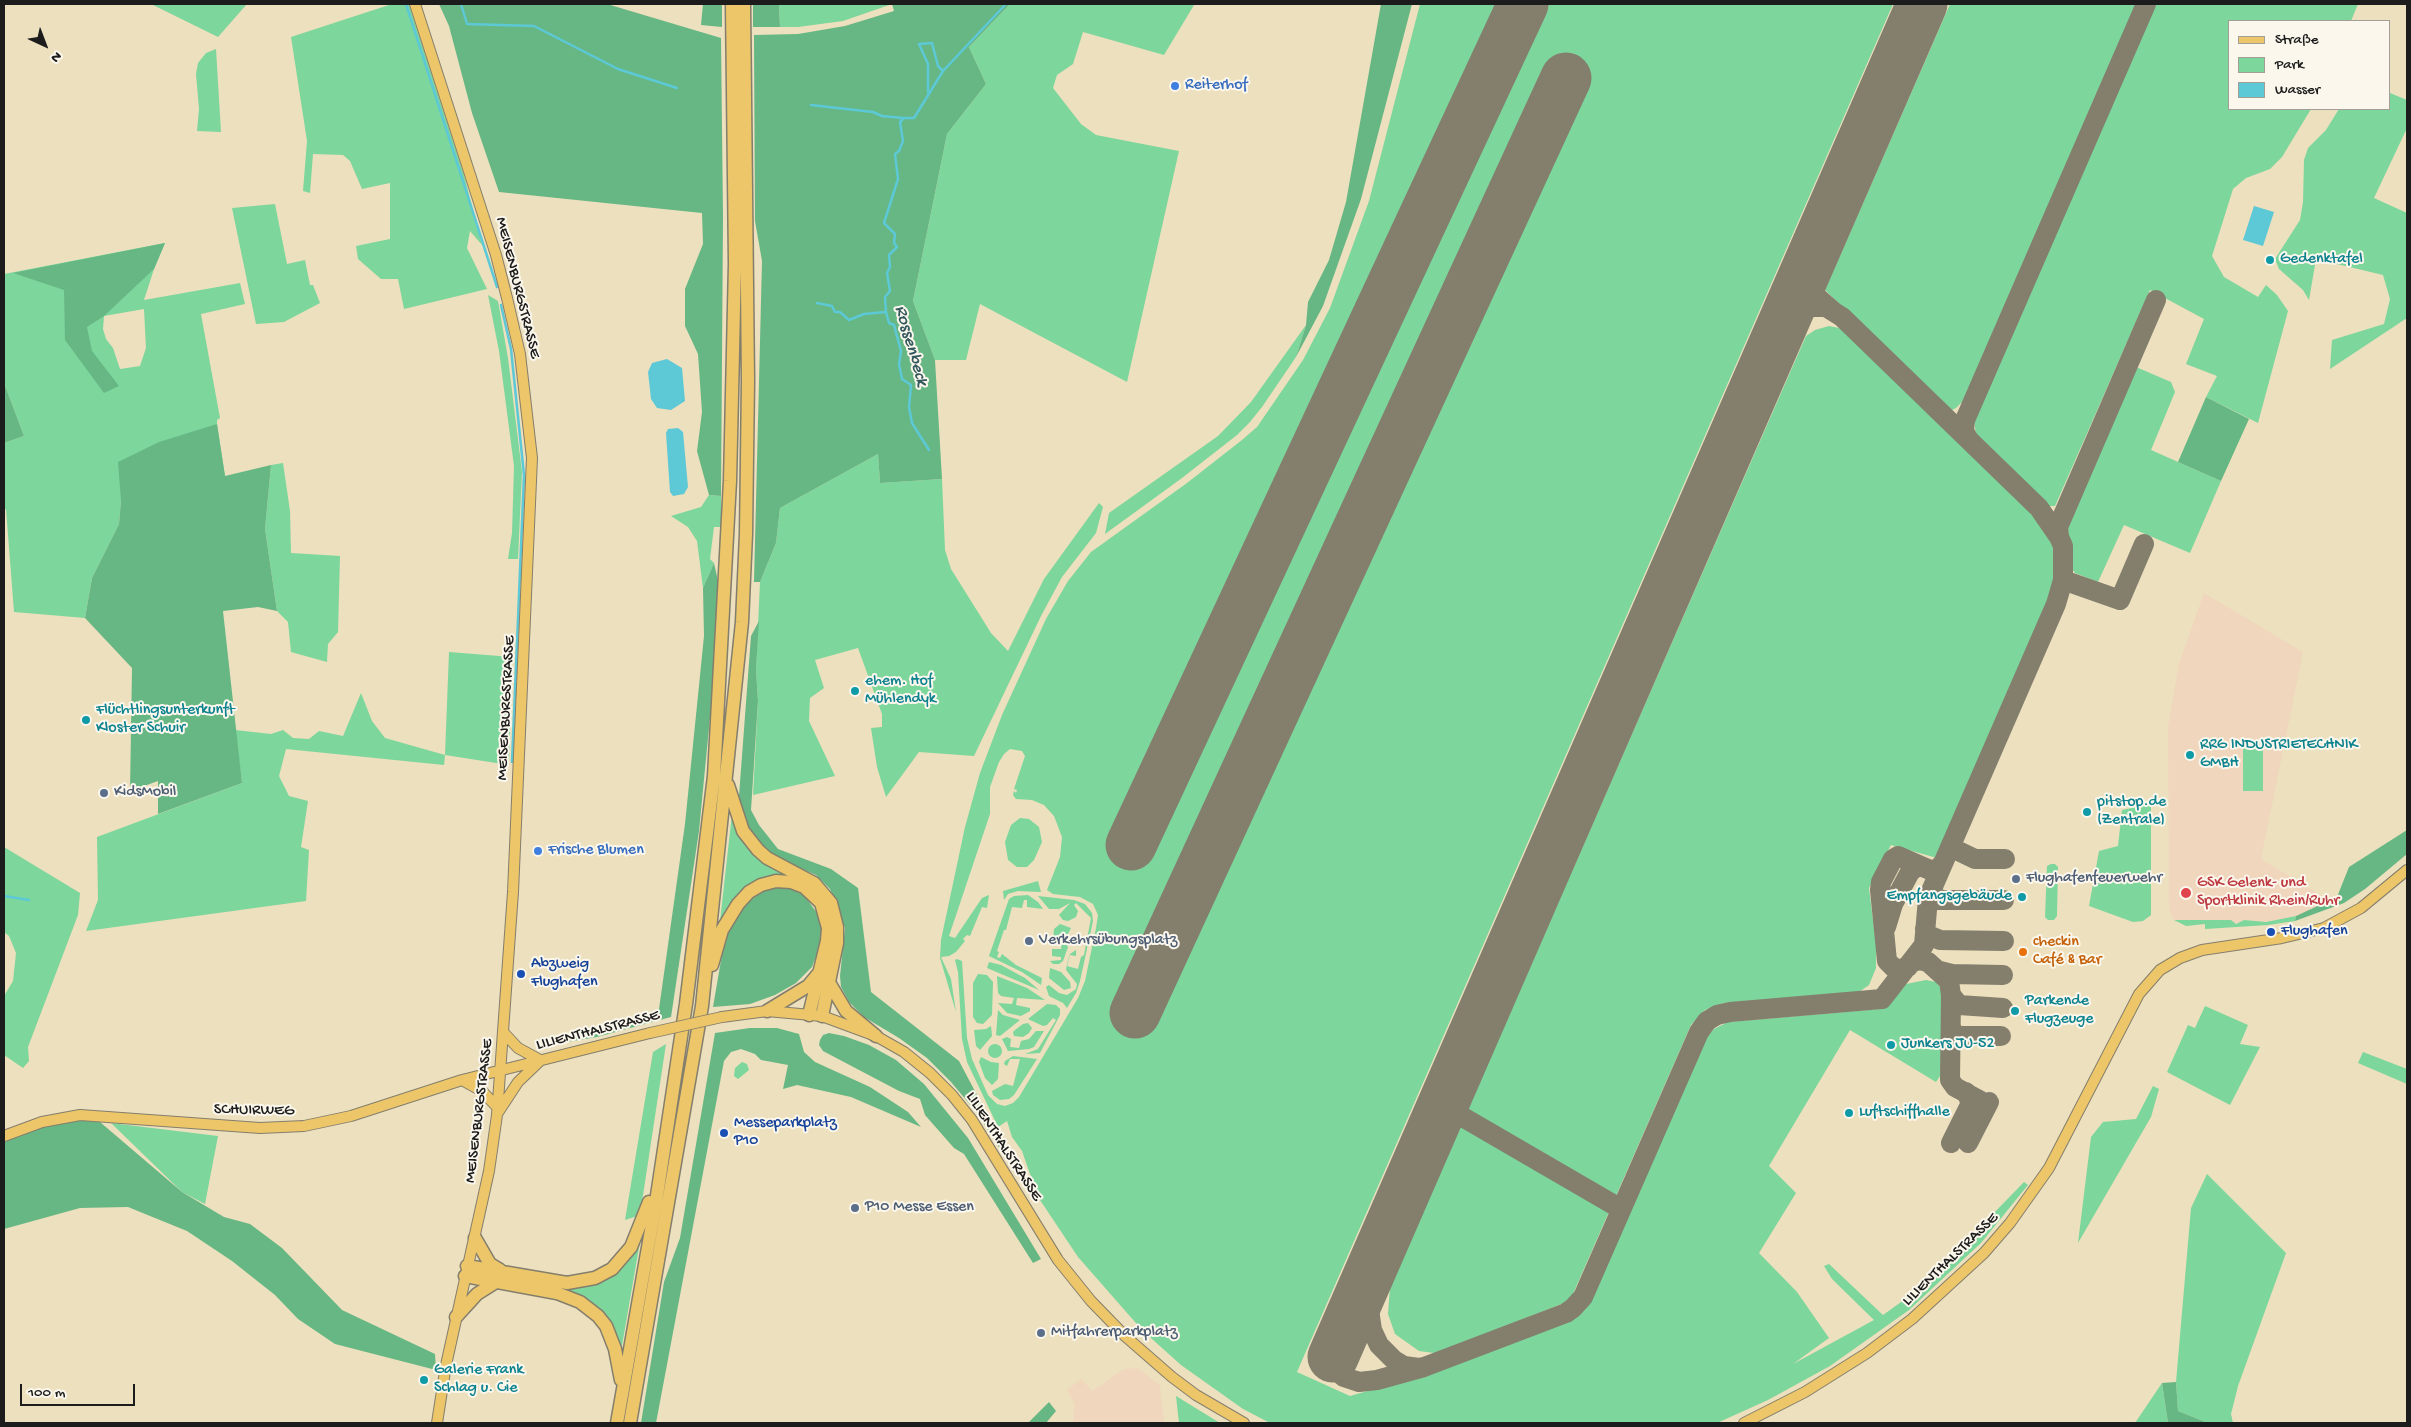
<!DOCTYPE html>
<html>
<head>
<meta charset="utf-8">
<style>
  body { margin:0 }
  #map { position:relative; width:2411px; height:1427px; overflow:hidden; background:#ece0be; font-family:"Gochi Hand",sans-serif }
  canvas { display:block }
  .frame { position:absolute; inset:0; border:5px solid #1c1c1c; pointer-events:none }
  .legend { position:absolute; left:2228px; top:20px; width:162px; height:90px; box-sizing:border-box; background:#fbf7ec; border:1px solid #a29f99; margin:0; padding:6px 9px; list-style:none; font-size:15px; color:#1c1c1c }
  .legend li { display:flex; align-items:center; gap:10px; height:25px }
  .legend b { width:25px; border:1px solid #a29f99 }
  .north { position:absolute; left:20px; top:20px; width:50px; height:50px; -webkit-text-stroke:4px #fbf7ec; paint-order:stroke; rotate:137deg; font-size:14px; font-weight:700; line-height:20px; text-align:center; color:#1c1c1c }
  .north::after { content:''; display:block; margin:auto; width:18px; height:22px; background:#1c1c1c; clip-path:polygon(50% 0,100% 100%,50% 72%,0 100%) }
  .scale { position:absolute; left:20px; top:1384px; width:115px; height:22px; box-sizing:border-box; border:2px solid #1c1c1c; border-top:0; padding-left:6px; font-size:15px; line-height:18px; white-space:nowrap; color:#1c1c1c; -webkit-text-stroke:4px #fbf7ec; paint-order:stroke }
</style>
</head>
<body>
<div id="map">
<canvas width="2411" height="1427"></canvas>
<div class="frame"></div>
<ul class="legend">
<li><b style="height:6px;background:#ecc669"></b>Straße</li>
<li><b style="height:14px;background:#7dd69c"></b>Park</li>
<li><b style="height:14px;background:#5dc8d6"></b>Wasser</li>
</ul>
<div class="north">N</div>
<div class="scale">100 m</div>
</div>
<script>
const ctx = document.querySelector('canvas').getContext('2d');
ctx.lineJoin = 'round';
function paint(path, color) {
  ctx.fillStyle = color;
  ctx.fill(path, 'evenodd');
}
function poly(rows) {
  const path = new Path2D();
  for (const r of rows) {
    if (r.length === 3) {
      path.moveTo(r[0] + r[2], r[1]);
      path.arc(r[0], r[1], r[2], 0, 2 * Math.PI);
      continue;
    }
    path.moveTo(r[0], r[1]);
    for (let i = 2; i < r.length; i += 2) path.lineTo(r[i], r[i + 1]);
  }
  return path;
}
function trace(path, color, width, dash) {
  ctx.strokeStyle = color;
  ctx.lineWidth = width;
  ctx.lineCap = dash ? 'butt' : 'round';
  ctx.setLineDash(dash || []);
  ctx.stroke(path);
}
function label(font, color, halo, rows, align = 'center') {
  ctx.font = font + ' "Gochi Hand",sans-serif';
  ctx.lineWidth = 4;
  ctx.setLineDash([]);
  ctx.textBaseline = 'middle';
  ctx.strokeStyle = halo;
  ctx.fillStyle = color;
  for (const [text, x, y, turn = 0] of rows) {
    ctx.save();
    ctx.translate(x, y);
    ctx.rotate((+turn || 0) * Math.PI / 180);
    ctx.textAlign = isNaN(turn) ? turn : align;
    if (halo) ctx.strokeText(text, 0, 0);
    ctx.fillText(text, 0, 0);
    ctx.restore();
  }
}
const built = poly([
  [2204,593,2303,652,2261,859,2330,901,2296,916,2266,922,2244,920,2236,924,2230,920,2174,920,2169,908,2168,727,2179,664],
  [1138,1368,1160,1385,1164,1423,1073,1423,1075,1404,1067,1390,1081,1379,1092,1391,1124,1369]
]);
const green = poly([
  [151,4,247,4,218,37],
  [392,4,409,4,464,175,482,245,470,231,467,248,487,289,404,309,398,279,381,279,358,259,356,246,390,239,390,183,362,189,350,161,343,155,313,154,310,193,303,191,307,141,291,37],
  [779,4,892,4,843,21,798,27,780,27],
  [1010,4,1194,5,1164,55,1083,32,1073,64,1057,75,1053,88,1081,124,1096,135,1179,151,1127,382,980,304,966,360,935,360,913,301,947,134,986,84,969,47],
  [1420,4,1893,4,1297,1372,1350,1396,1444,1369,1571,1320,1587,1306,1705,1039,1714,1029,1728,1022,1880,1009,1889,1003,1906,984,1926,980,1936,982,1944,991,1942,1073,1936,1082,1850,1030,1769,1166,1796,1193,1759,1253,1797,1292,1829,1338,1793,1364,1874,1320,1832,1279,1824,1266,1829,1264,1883,1315,1922,1287,2024,1182,2028,1185,1981,1243,1909,1310,1830,1366,1768,1400,1717,1423,1270,1423,1243,1409,1181,1365,1142,1330,1078,1257,1038,1197,1022,1151,1012,1137,1007,1121,998,1127,967,1062,962,1039,958,972,955,960,957,959,962,961,967,1038,972,1059,988,1095,997,1104,1005,1106,1013,1103,1019,1097,1078,998,1085,981,1096,928,1098,915,1093,904,1080,897,1053,894,1047,890,1060,857,1062,837,1054,816,1044,805,1032,800,1016,799,1013,795,1014,791,1016,793,1017,790,1014,789,1025,756,1022,751,1010,749,1004,754,999,762,990,787,990,814,949,936,955,938,982,898,989,895,987,908,982,907,970,936,967,935,963,939,965,941,956,952,949,956,941,957,951,979,956,1012,940,958,941,940,965,827,980,773,1002,715,1046,619,1068,581,1091,552,1187,483,1242,440,1257,427,1303,360,1330,308,1369,201],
  [1950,4,2137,4,1965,399,1956,408,1950,411,1825,290],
  [2155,4,2358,4,2351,21,2230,21,2230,109,2311,109,2282,157,2270,169,2246,178,2233,189,2212,256,2224,277,2258,297,2266,285,2277,295,2288,311,2258,423,2206,397,2217,376,2186,364,2204,319,2150,290,2055,506,2048,506,1976,436,1974,419],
  [216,49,221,132,197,131,199,109,196,74,198,63,206,53],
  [2390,93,2407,100,2407,128,2374,198,2407,213,2407,318,2330,369,2332,340,2384,324,2390,299,2383,275,2316,259,2309,300,2303,290,2279,269,2275,259,2300,220,2303,202,2304,160,2308,148,2326,130,2339,109,2390,109],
  [275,204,287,264,305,260,310,285,313,285,320,303,284,322,256,324,232,208],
  [165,243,154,269,144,300,240,283,245,304,201,314,220,418,217,420,217,424,225,476,121,500,119,524,92,578,85,618,14,612,6,509,4,510,4,443,24,436,4,383,4,274],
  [144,309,146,348,140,366,120,369,113,348,106,339,103,329,104,316],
  [488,295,498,301,508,358,522,472,518,559,508,559,512,533,514,466,499,351],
  [1306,325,1296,357,1262,407,1250,422,1237,435,1182,478,1105,534,1109,513,1218,436,1251,402],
  [1829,326,1839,328,1848,332,2028,510,2048,535,2055,549,2056,573,2050,600,1937,858,1891,845,1869,888,1876,945,1876,968,1869,985,1859,992,1724,1003,1705,1010,1691,1025,1572,1296,1564,1303,1448,1349,1434,1353,1419,1351,1395,1334,1388,1314,1390,1287,1806,336,1815,330],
  [2136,367,2171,382,2175,392,2151,450,2221,481,2190,553,2124,525,2098,582,2075,573,2071,567,2067,525],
  [878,454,880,483,942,479,945,550,951,569,991,633,1008,651,1044,579,1099,503,1103,507,1096,533,1062,577,1041,616,974,756,919,752,886,797,877,767,871,728,882,727,882,714,858,648,815,660,824,688,810,698,809,721,835,776,753,795,758,701,756,669,760,582,776,543,780,508],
  [283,463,290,511,291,553,340,556,338,632,328,644,327,662,291,652,288,622,277,611,265,529,271,465],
  [709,495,721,496,722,527,714,527,710,559,714,563,703,588,697,541,688,527,671,516,701,507],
  [449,652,512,657,509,765,445,755,444,765,286,749,279,776,289,796,308,801,301,847,309,850,306,901,86,931,98,900,97,837,242,783,235,730,271,734,283,730,293,738,309,739,319,731,343,736,361,693,372,721,385,738,445,755],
  [2243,748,2263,748,2263,791,2243,791],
  [2151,804,2151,915,2143,921,2133,922,2089,906,2099,851,2118,846,2122,810],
  [732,814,791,876,740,893,720,921],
  [1020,818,1029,819,1039,827,1042,842,1034,860,1027,867,1017,867,1008,860,1005,842,1011,825],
  [4,847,80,893,78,915,28,1047,29,1061,23,1068,4,1055,4,996,13,981,16,953,9,936,4,932],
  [2051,864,2055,864,2058,867,2057,916,2054,920,2048,920,2045,917,2047,866],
  [1038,881,1041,892,1018,891,1008,894,1004,900,1003,891],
  [1028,895,1038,902,1043,909,1027,907,1027,900,1024,900,1022,908,1012,907,1006,930,1004,930,997,951,999,952,997,957,1000,958,1002,954,1016,965,1042,978,1041,985,1022,972,989,956,1009,899,1014,896],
  [1038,896,1074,900,1085,904,1092,913,1093,921,1080,981,1076,993,1067,1008,1063,1003,1049,996,1046,987,1049,985,1059,993,1067,995,1076,989,1077,984,1066,970,1067,964,1070,954,1076,950,1076,956,1070,955,1067,966,1078,969,1081,957,1084,955,1091,918,1076,903,1074,905,1078,911,1076,917,1068,921,1063,920,1059,915,1070,903,1059,909,1049,909],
  [2296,916,2295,921,2268,925,2205,929,2205,924,2186,926,2174,920,2231,920,2236,924,2244,920,2266,922],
  [1060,924,1071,928,1065,940,1068,947,1063,961,1059,964,1053,964,1050,961,1061,960,1061,957,1052,956,1052,949,1061,949,1062,942,1053,940,1054,929],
  [989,962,1001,965,1025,978,1039,990,987,968],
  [1050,968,1061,972,1070,982,1071,988,1064,990,1049,978],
  [978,974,987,975,993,982,992,1015,983,1024,977,1023,973,1017,973,983],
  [997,976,1027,988,1045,1000,1017,998,1016,1005,1030,1008,1030,1011,1021,1016,1007,1013,998,1003,1012,1004,1014,998,1001,996,998,993],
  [1047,1004,1056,1005,1060,1009,1060,1015,1040,1053,1025,1054,1038,1049,1056,1020,1053,1018,1047,1025,1043,1026,1028,1019],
  [2205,1006,2248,1025,2240,1044,2260,1047,2230,1105,2167,1072,2188,1025,2195,1028],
  [998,1010,1003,1015,1020,1020,1000,1036,996,1035],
  [1028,1023,1032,1028,1029,1033,1023,1037,1014,1036,1013,1032,1015,1030,1023,1024],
  [991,1026,992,1036,980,1050,976,1046,974,1030,986,1029],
  [1036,1031,1044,1031,1034,1047,1029,1049,1008,1051,1002,1039,1007,1037,1011,1039,1010,1047,1019,1048,1021,1041,1029,1039],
  [995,1051,7],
  [666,1044,640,1215,625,1220,653,1052],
  [2363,1052,2407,1069,2407,1084,2358,1063],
  [1013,1056,1037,1059,1014,1095,1009,1099,1000,1100,993,1095,992,1091,1005,1084,1013,1086,1020,1059,1010,1059,1007,1066,1004,1064,1005,1061],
  [981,1057,991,1062,999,1063,998,1079,992,1085,985,1078,979,1062],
  [742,1062,747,1064,749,1070,738,1079,734,1076,735,1068],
  [2153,1086,2159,1089,2151,1117,2078,1243,2091,1137,2103,1122,2136,1119],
  [111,1123,218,1136,205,1204,182,1192],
  [2207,1174,2286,1253,2238,1386,2231,1414,2233,1423,2208,1423,2178,1411,2176,1382,2191,1208],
  [641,1236,620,1357,605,1317,481,1273,592,1282],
  [2162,1383,2168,1423,2135,1423],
  [1176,1396,1220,1423,1179,1423]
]);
const forest = poly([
  [439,4,607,4,721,38,723,217,721,496,709,495,697,451,702,412,698,354,685,326,685,289,703,244,702,213,499,192,472,113,449,26],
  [703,4,722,4,722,27,701,25],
  [753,4,779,4,780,27,753,27],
  [892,4,1010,4,969,47,986,84,947,134,913,301,935,360,942,479,880,483,878,454,780,508,776,543,760,582,754,582,762,261,755,221,754,35,798,34,845,26,894,11],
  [1381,4,1412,4,1361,199,1323,306,1296,357,1306,325,1308,302,1329,260,1346,202],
  [165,243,154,269,104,316,87,327,92,351,119,386,104,393,65,340,64,290,13,273],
  [4,383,24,436,4,443],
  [2206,397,2249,419,2221,481,2178,462],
  [217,424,225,476,271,465,265,529,277,611,258,607,223,611,242,783,158,814,158,781,130,791,132,668,85,618,92,578,119,524,121,500,118,462,159,442],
  [714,563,718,581,714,676,699,831,671,1017,597,1037,554,1044,659,1009,685,824,704,636,703,588],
  [759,621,756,669,758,701,751,810,759,825,778,849,831,869,858,888,871,992,959,1061,1004,1146,999,1147,977,1113,951,1082,927,1058,899,1038,864,1017,849,1002,841,987,840,976,845,928,830,889,816,875,771,855,751,835,741,817,739,796,751,636],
  [2407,830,2407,854,2365,889,2344,903,2295,921,2296,916,2337,897,2349,867],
  [783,886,804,895,822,920,822,940,812,967,796,983,775,995,750,1004,713,1007,726,931,743,907,763,890],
  [750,1028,777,1028,799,1034,804,1052,815,1062,870,1087,908,1112,921,1127,851,1097,797,1085,783,1089,788,1065,761,1060,755,1054,741,1049,731,1052,724,1061,656,1423,641,1423,664,1282,680,1238,715,1033],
  [829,1033,844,1036,869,1045,896,1060,924,1084,968,1138,1041,1259,1033,1263,964,1154,954,1148,925,1115,920,1099,899,1091,823,1051,819,1045,820,1040,823,1035],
  [89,1120,100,1122,182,1192,224,1217,250,1224,282,1248,342,1310,435,1354,436,1370,335,1344,298,1319,275,1295,232,1261,187,1231,128,1207,80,1208,4,1229,4,1142,24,1133,60,1122],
  [2176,1382,2178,1411,2208,1423,2168,1423,2162,1383],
  [1049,1402,1056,1411,1046,1423,1028,1423]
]);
const water = poly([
  [2254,206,2274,212,2263,246,2243,240],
  [667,359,682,368,685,401,671,410,657,408,651,399,648,372,652,363],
  [678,428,683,432,688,487,684,494,673,496,670,492,666,433,668,429]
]);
const stream = poly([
  [406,4,497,287],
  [461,4,467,24,534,26,618,69,677,88],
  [928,92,928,64,919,44,932,43,938,66,943,71],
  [811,105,873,112,882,116,903,118],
  [817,303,832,306,835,312,840,312,849,320,864,314,886,312],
  [501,305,511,349,524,475,512,762],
  [929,450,912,423,909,407,911,385,902,379,899,364,901,351,894,325,889,323,886,312,885,297,890,291,887,273,890,267,889,255,897,247,894,243,895,234,884,223,898,179,895,154,899,151,903,141,900,122,904,118,914,118,943,71,1006,4],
  [4,896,29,900]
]);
const taxiway = poly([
  [1810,261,1807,272,1810,285,1817,297,1833,311],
  [1969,440,1964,431,1965,420,2146,4],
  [2059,537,2058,527,2156,300],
  [2063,580,2120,600,2144,544],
  [1950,847,1975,859,2005,859],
  [1933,887,1933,893,1939,900,2004,900],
  [1886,927,1893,904,1910,872,1916,867,1923,867],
  [1925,929,1928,935,1940,940,2004,941],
  [1911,963,1919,960,1928,962,1949,981,1951,995,1950,1080,1955,1087,1981,1101,1984,1107,1983,1113],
  [1908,967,1896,970,1887,961,1880,890,1881,882,1893,859,1898,856,1930,870,1938,869,1943,863],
  [1940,971,1952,974,2003,975],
  [1951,995,1959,1005,2003,1008],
  [1951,1027,1953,1033,1958,1036,2001,1036],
  [1442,1105,1621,1209],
  [1951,1143,1971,1103,1966,1092],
  [1968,1143,1989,1102],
  [1379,1250,1371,1273,1367,1296,1372,1330,1379,1345,1394,1360,1404,1366,1419,1368],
  [1333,1357,1335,1370,1344,1377,1359,1382,1377,1380,1424,1367,1566,1313,1573,1308,1583,1297,1699,1032,1707,1021,1717,1015,1730,1012,1882,999,1924,945,1928,898,2056,604,2063,580,2063,546,2059,537,2039,508,1842,317,1826,307,1810,307,1791,315,1780,330]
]);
const runway = poly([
  [1131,845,1523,4],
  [1135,1013,1566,78],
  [1333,1357,1922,4]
]);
const major = poly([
  [415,4,496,255,507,298,520,354,532,458,513,892,497,1115,489,1171,446,1365,437,1423],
  [722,1017,767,1011,822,1016,876,1036,904,1052,930,1073,952,1095,972,1120,1058,1260,1091,1301,1125,1336,1172,1377,1196,1395,1244,1423],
  [504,1033,518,1048,540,1060],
  [462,1080,482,1091,497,1107],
  [497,1114,518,1082,540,1061],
  [4,1136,42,1122,80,1115,260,1128,304,1126,351,1116,462,1080,650,1033],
  [1744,1423,1805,1392,1867,1353,1912,1319,1984,1253,2010,1223,2049,1168,2139,994,2160,970,2180,958,2202,950,2282,938,2324,928,2361,908,2407,870]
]);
const highway = poly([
  [728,785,743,831,758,850,767,858,814,883,831,903,837,927,837,943,822,1016],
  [712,965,722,930,738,904,749,892,761,885,776,881,791,882,804,887,821,903,828,928,827,941,809,1015],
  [830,984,846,1011,876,1036],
  [767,1011,808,986,818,974],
  [475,1238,490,1264,500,1270],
  [467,1266,567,1283,595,1278,612,1269,631,1247,649,1202],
  [465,1276,557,1293,580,1302,598,1316,606,1326,615,1349,621,1380],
  [456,1317,477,1294,496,1282],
  [617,1423,656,1202,686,1004,714,776,730,481,735,264,732,4],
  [630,1423,702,1006,742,622,746,534,748,381,744,4]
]);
const majorBridge = poly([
  [650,1033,722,1017]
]);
const markers = [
  [1175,86,5,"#3f7fe0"],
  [2270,260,5,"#0f9aa8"],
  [855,691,5,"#0f9aa8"],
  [86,720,5,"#0f9aa8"],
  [2190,755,5,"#0f9aa8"],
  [104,793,5,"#5c6f8a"],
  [2087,812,5,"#0f9aa8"],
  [538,851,5,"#3f7fe0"],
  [2016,879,5,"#5c6f8a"],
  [2186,893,6,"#e0444e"],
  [2022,897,5,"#0f9aa8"],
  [2271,932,5,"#1a4fb4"],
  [1029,941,5,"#5c6f8a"],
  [2023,952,5,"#e8710a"],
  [521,974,5,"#1a4fb4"],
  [2015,1011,5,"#0f9aa8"],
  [1891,1045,5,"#0f9aa8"],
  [1849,1113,5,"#0f9aa8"],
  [724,1133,5,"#1a4fb4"],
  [855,1208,5,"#5c6f8a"],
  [1041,1333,5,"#5c6f8a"],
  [424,1380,5,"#0f9aa8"]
];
const shopNames = [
  ["Reiterhof",1185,86],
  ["Frische Blumen",548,851]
];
const cultureNames = [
  ["Gedenktafel",2280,260],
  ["ehem. Hof",865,682],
  ["Mühlendyk",865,700],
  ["Flüchtlingsunterkunft",96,711],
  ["Kloster Schuir",96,729],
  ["RRG INDUSTRIETECHNIK",2200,746],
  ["GMBH",2200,764],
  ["pitstop.de",2097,803],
  ["(Zentrale)",2097,821],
  ["Empfangsgebäude",2012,897,"right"],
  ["Parkende",2025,1002],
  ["Flugzeuge",2025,1020],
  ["Junkers JU-52",1901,1045],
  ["Luftschiffhalle",1859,1113],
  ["Galerie Frank",434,1371],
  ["Schlag u. Cie",434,1389]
];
const streetNames = [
  ["MEISENBURGSTRASSE",517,288,76],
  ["MEISENBURGSTRASSE",507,708,-87],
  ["LILIENTHALSTRASSE",598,1031,-14],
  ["SCHUIRWEG",254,1111,1],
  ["MEISENBURGSTRASSE",480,1111,-83],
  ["LILIENTHALSTRASSE",1003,1147,57],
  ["LILIENTHALSTRASSE",1951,1260,-44]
];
const serviceNames = [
  ["KidsMobil",114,793],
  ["Flughafenfeuerwehr",2026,879],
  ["Verkehrsübungsplatz",1039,941],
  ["P10 Messe Essen",865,1208],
  ["Mitfahrerparkplatz",1051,1333]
];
const healthNames = [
  ["GSK Gelenk- und",2197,884],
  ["Sportklinik Rhein/Ruhr",2197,902]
];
const transitNames = [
  ["Flughafen",2281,932],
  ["Abzweig",531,965],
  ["Flughafen",531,983],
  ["Messeparkplatz",734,1124],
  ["P10",734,1142]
];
const foodNames = [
  ["checkin",2033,943],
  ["Café & Bar",2033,961]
];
const waterNames = [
  ["Rossenbeck",910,346,74]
];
paint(built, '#f0d6bc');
paint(green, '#7dd69c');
paint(forest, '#66b784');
paint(water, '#5dc8d6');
trace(stream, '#5dc8d6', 2.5);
trace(taxiway, '#847e6d', 20);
trace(runway, '#847e6d', 51);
trace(major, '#847e6d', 12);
trace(highway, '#847e6d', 15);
trace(major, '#ecc669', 10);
trace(highway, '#ecc669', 12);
trace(majorBridge, '#847e6d', 12, []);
trace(majorBridge, '#ecc669', 10);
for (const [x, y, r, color] of markers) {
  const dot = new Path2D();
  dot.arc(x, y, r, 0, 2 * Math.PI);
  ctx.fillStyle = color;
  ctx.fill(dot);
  trace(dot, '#fbf7ec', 2);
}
label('16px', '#366cbe', '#fbf7ec', shopNames, 'left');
label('16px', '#0d838f', '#fbf7ec', cultureNames, 'left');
label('16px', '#1c1c1c', '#fbf7ec', streetNames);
label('16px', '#4e5e75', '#fbf7ec', serviceNames, 'left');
label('16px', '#be3a42', '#fbf7ec', healthNames, 'left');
label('16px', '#164399', '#fbf7ec', transitNames, 'left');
label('16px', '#c56008', '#fbf7ec', foodNames, 'left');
label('italic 18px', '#33585d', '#fbf7ec', waterNames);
</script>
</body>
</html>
